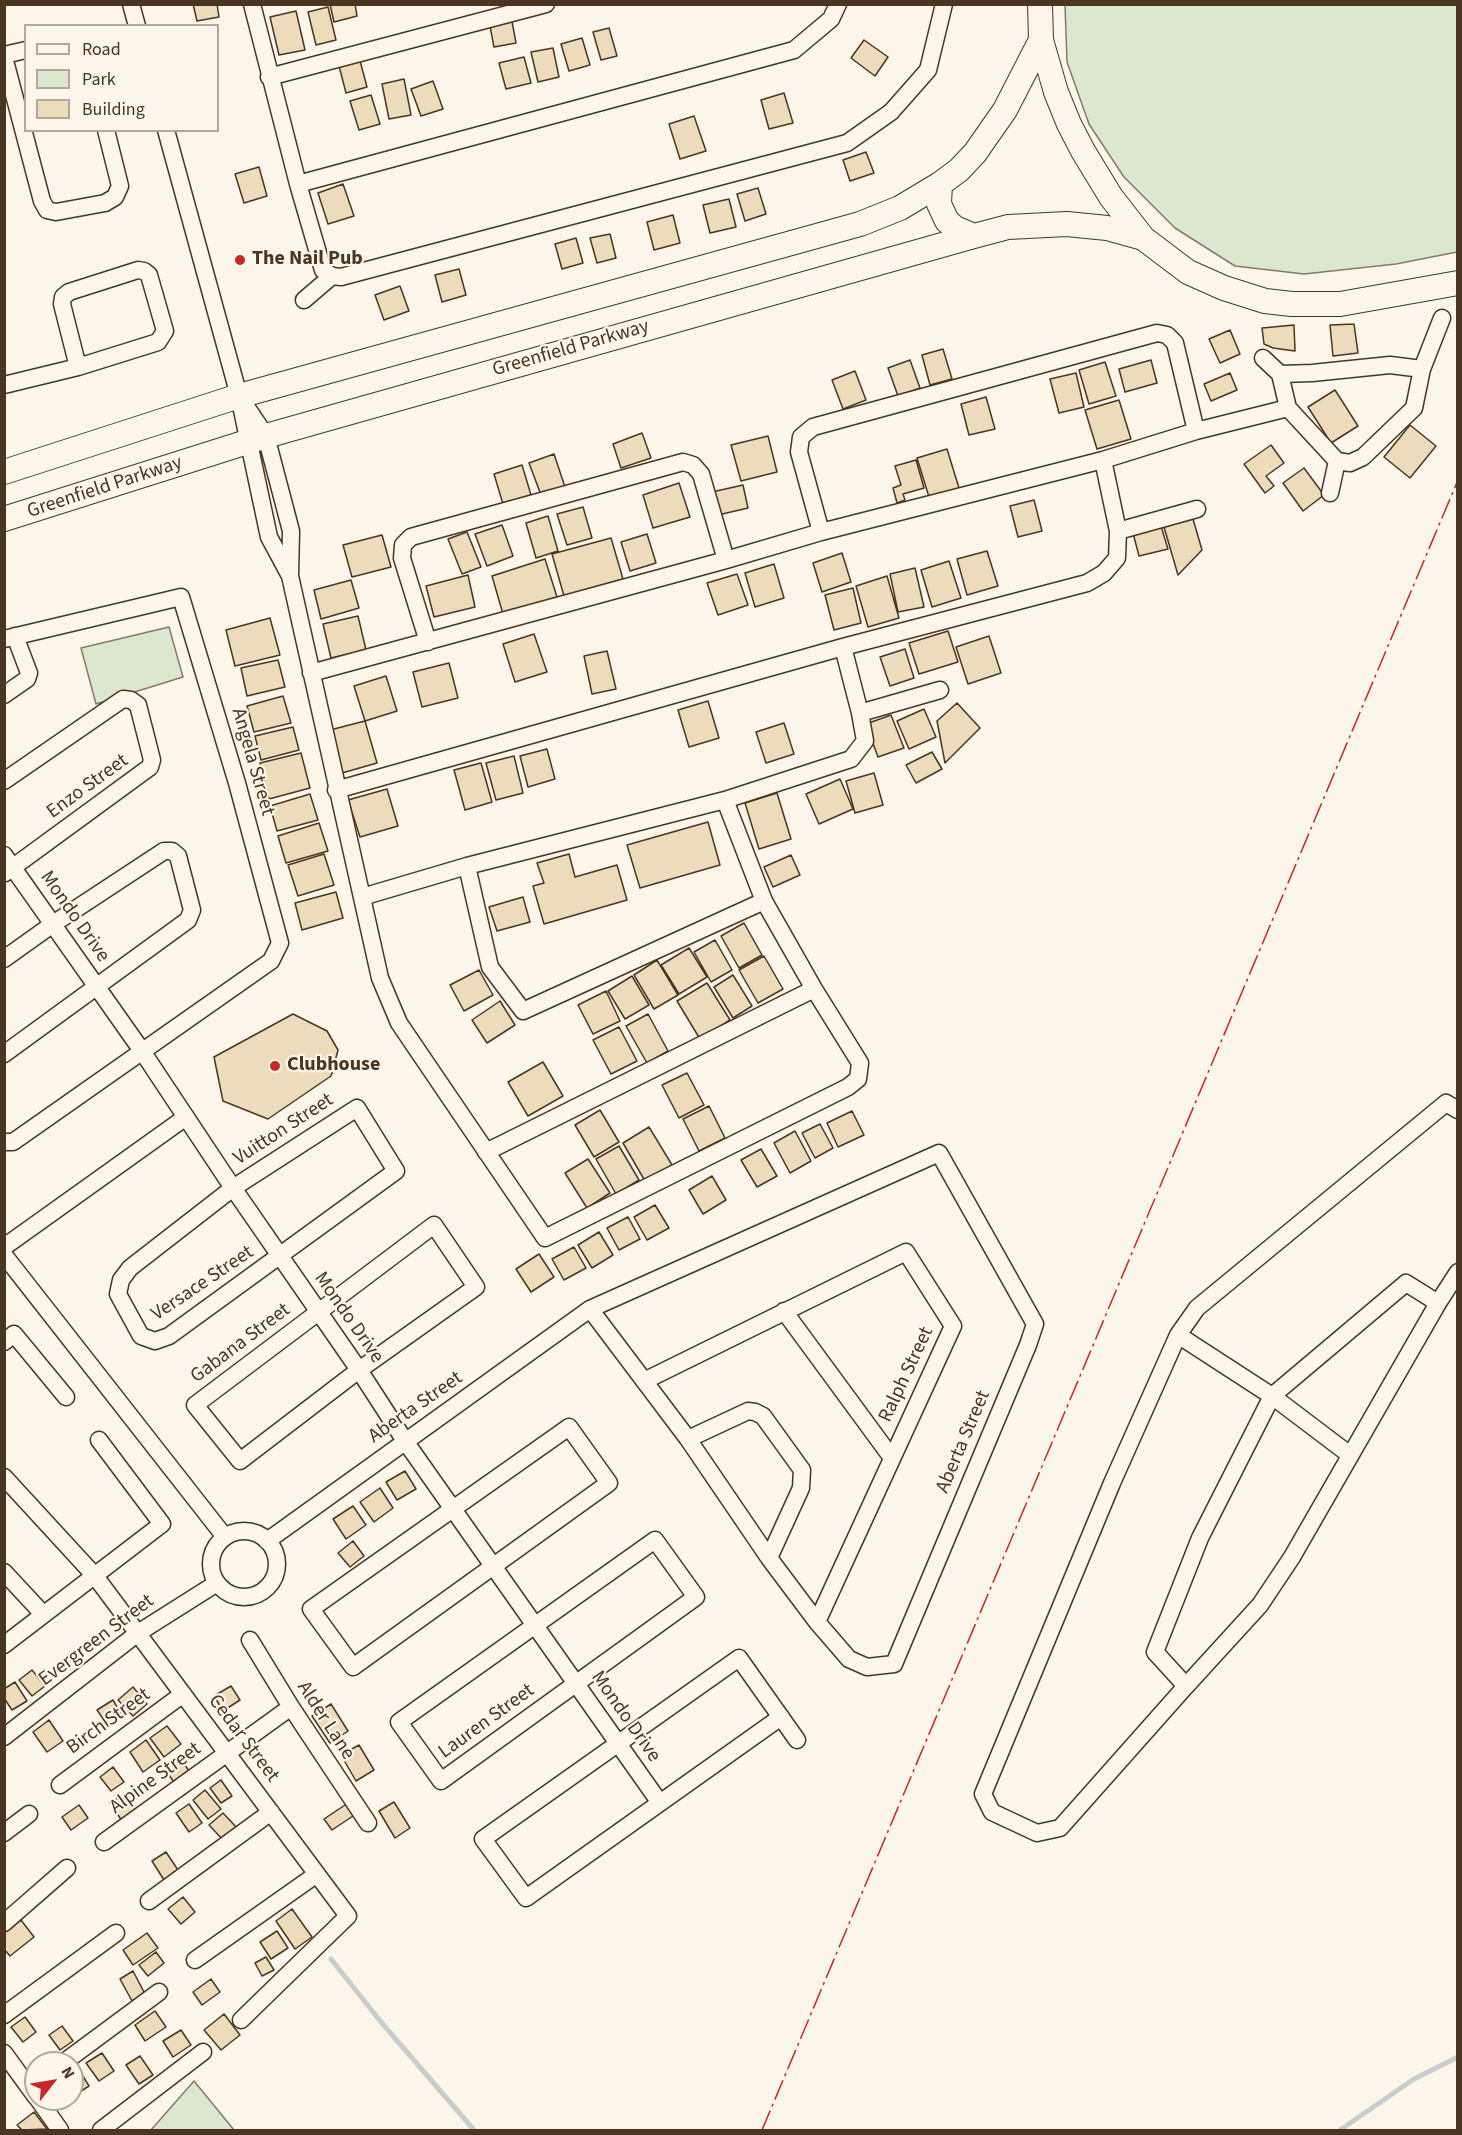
<!DOCTYPE html>
<html>
<head>
<meta charset="utf-8">
<style>
  body { margin:0 }
  #map { position:relative; width:1462px; height:2135px; overflow:hidden; background:#fbf6e9; font-family:"Source Sans 3",sans-serif }
  canvas { display:block }
  .frame { position:absolute; inset:0; border:6px solid #4a3520; pointer-events:none }
  .legend { position:absolute; left:24px; top:24px; width:195px; height:108px; box-sizing:border-box; background:#fbf6e9; border:2px solid #b4a999; margin:0; padding:8px 10px; list-style:none; font-size:18px; color:#4a3520 }
  .legend li { display:flex; align-items:center; gap:12px; height:30px }
  .legend b { width:30px; border:2px solid #b4a999 }
  .north { position:absolute; left:24px; top:2051px; width:60px; height:60px; box-sizing:border-box; background:#fbf6e9; border:2px solid #b4a999; border-radius:50%; rotate:59deg; font-size:16px; font-weight:700; line-height:24px; text-align:center; color:#4a3520 }
  .north::after { content:''; display:block; margin:auto; width:21px; height:27px; background:#c62828; clip-path:polygon(50% 0,100% 100%,50% 72%,0 100%) }
</style>
</head>
<body>
<div id="map">
<canvas width="1462" height="2135"></canvas>
<div class="frame"></div>
<ul class="legend">
<li><b style="height:8px;background:#fbf6e9"></b>Road</li>
<li><b style="height:16px;background:#dce7d0"></b>Park</li>
<li><b style="height:16px;background:#ecdcbc"></b>Building</li>
</ul>
<div class="north">N</div>
</div>
<script>
const ctx = document.querySelector('canvas').getContext('2d');
ctx.lineJoin = 'round';
function paint(path, color) {
  ctx.fillStyle = color;
  ctx.fill(path, 'evenodd');
}
function poly(rows) {
  const path = new Path2D();
  for (const r of rows) {
    if (r.length === 3) {
      path.moveTo(r[0] + r[2], r[1]);
      path.arc(r[0], r[1], r[2], 0, 2 * Math.PI);
      continue;
    }
    path.moveTo(r[0], r[1]);
    for (let i = 2; i < r.length; i += 2) path.lineTo(r[i], r[i + 1]);
  }
  return path;
}
function trace(path, color, width, dash) {
  ctx.strokeStyle = color;
  ctx.lineWidth = width;
  ctx.lineCap = dash ? 'butt' : 'round';
  ctx.setLineDash(dash || []);
  ctx.stroke(path);
}
function label(font, color, halo, rows, align = 'center') {
  ctx.font = font + ' "Source Sans 3",sans-serif';
  ctx.lineWidth = 4.5;
  ctx.setLineDash([]);
  ctx.textBaseline = 'middle';
  ctx.strokeStyle = halo;
  ctx.fillStyle = color;
  for (const [text, x, y, turn = 0] of rows) {
    ctx.save();
    ctx.translate(x, y);
    ctx.rotate((+turn || 0) * Math.PI / 180);
    ctx.textAlign = isNaN(turn) ? turn : align;
    if (halo) ctx.strokeText(text, 0, 0);
    ctx.fillText(text, 0, 0);
    ctx.restore();
  }
}
const green = poly([
  [1065,5,1457,5,1457,252,1396,264,1304,274,1235,266,1175,228,1124,177,1089,124,1067,62,1065,5],
  [169,627,183,677,96,704,81,648,169,627],
  [194,2081,234,2130,151,2130,194,2081]
]);
const stream = poly([
  [331,1959,381,2022,474,2130],
  [1340,2130,1414,2079,1458,2057]
]);
const building = poly([
  [193,4,217,4,219,17,197,21,193,4],
  [330,4,355,4,357,16,334,22,330,4],
  [328,7,336,40,316,45,308,12,328,7],
  [296,11,305,50,279,55,270,17,296,11],
  [511,16,516,43,494,47,489,21,511,16],
  [609,28,617,56,601,60,593,32,609,28],
  [582,38,590,65,569,71,561,44,582,38],
  [864,40,888,57,875,76,851,58,864,40],
  [553,48,559,77,538,82,531,52,553,48],
  [359,57,367,87,346,93,338,62,359,57],
  [524,57,531,83,506,89,499,63,524,57],
  [404,79,411,115,389,119,382,84,404,79],
  [433,81,443,109,421,116,411,89,433,81],
  [784,93,793,123,769,129,761,100,784,93],
  [371,95,380,124,359,130,350,101,371,95],
  [694,116,706,151,680,159,669,124,694,116],
  [866,152,874,173,850,181,843,160,866,152],
  [259,167,267,196,244,203,235,174,259,167],
  [343,184,354,216,328,224,318,193,343,184],
  [758,188,766,214,745,221,737,194,758,188],
  [729,199,736,227,710,233,703,205,729,199],
  [673,215,680,243,654,250,647,222,673,215],
  [610,234,616,258,597,263,590,238,610,234],
  [576,238,583,263,562,269,555,244,576,238],
  [459,269,466,295,442,302,435,275,459,269],
  [400,286,409,311,384,320,375,295,400,286],
  [1354,324,1358,353,1333,356,1330,325,1354,324],
  [1294,325,1295,351,1273,348,1264,344,1262,328,1294,325],
  [1230,330,1240,354,1220,363,1209,339,1230,330],
  [943,349,952,379,930,385,922,355,943,349],
  [910,360,920,388,898,396,888,368,910,360],
  [1151,360,1157,383,1125,392,1119,369,1151,360],
  [1105,362,1116,396,1089,404,1079,370,1105,362],
  [855,371,866,400,843,409,832,380,855,371],
  [1076,373,1084,407,1059,413,1050,379,1076,373],
  [1230,373,1237,390,1211,401,1204,384,1230,373],
  [1335,390,1358,426,1331,443,1308,407,1335,390],
  [986,397,995,429,969,435,961,404,986,397],
  [1119,400,1131,439,1097,449,1085,410,1119,400],
  [1410,425,1436,446,1410,478,1384,457,1410,425],
  [642,433,651,458,621,468,613,444,642,433],
  [768,436,777,472,741,481,731,445,768,436],
  [1271,445,1284,463,1266,476,1274,486,1265,493,1244,464,1271,445],
  [947,449,959,488,929,497,917,458,947,449],
  [554,454,565,487,541,495,529,463,554,454],
  [916,460,924,488,903,494,905,500,897,503,893,488,901,485,895,466,916,460],
  [522,465,531,495,503,504,494,474,522,465],
  [1304,468,1324,495,1303,511,1283,483,1304,468],
  [679,483,690,517,653,528,643,495,679,483],
  [743,485,748,508,718,515,712,492,743,485],
  [1034,500,1042,531,1018,537,1010,506,1034,500],
  [583,507,592,538,567,545,557,514,583,507],
  [548,516,558,551,536,558,526,523,548,516],
  [1193,519,1202,550,1178,575,1164,527,1193,519],
  [502,525,513,556,487,566,475,534,502,525],
  [1161,526,1168,549,1139,556,1133,533,1161,526],
  [467,532,481,567,462,574,448,539,467,532],
  [647,534,656,563,630,571,621,542,647,534],
  [382,535,391,567,352,577,343,545,382,535],
  [611,538,623,579,564,596,552,554,611,538],
  [987,551,998,586,967,595,957,559,987,551],
  [842,553,851,582,822,592,813,563,842,553],
  [545,559,557,597,503,614,492,576,545,559],
  [949,561,961,598,932,607,921,570,949,561],
  [774,564,784,598,755,607,745,573,774,564],
  [915,568,924,607,898,612,890,574,915,568],
  [737,574,748,605,718,615,707,583,737,574],
  [468,575,475,607,434,617,426,586,468,575],
  [887,576,899,618,868,627,856,586,887,576],
  [351,580,359,608,321,619,314,590,351,580],
  [853,588,861,623,834,630,825,595,853,588],
  [358,616,366,650,331,658,323,624,358,616],
  [270,618,280,655,235,666,226,630,270,618],
  [948,631,958,662,919,674,909,643,948,631],
  [534,634,547,672,515,682,503,644,534,634],
  [989,636,1001,673,968,684,956,647,989,636],
  [905,649,914,678,890,686,880,657,905,649],
  [607,651,616,689,592,694,584,656,607,651],
  [278,660,285,687,247,696,241,668,278,660],
  [449,663,458,698,422,707,413,672,449,663],
  [386,676,397,711,365,721,354,686,386,676],
  [283,696,291,723,254,732,247,706,283,696],
  [708,701,719,738,689,747,678,710,708,701],
  [957,703,980,728,945,763,937,721,957,703],
  [924,709,936,737,909,749,897,721,924,709],
  [891,715,904,748,878,757,866,724,891,715],
  [365,721,377,763,342,773,330,730,365,721],
  [784,723,794,754,766,763,756,732,784,723],
  [293,727,299,750,261,760,255,736,293,727],
  [547,749,555,779,528,787,520,756,547,749],
  [932,752,942,769,916,783,906,765,932,752],
  [301,753,310,788,269,799,260,763,301,753],
  [514,756,523,793,496,800,486,763,514,756],
  [481,763,492,802,465,810,454,770,481,763],
  [874,773,883,805,855,813,846,781,874,773],
  [840,779,853,809,819,824,806,794,840,779],
  [387,789,398,826,360,837,348,800,387,789],
  [777,793,791,839,759,849,745,803,777,793],
  [310,794,318,820,277,831,270,806,310,794],
  [708,822,720,865,640,888,627,845,708,822],
  [319,823,328,851,286,863,278,836,319,823],
  [324,854,334,885,298,896,288,865,324,854],
  [569,854,575,877,617,865,627,900,544,924,533,886,544,883,537,863,569,854],
  [791,855,800,875,773,887,764,867,791,855],
  [336,892,343,918,302,930,295,903,336,892],
  [523,897,530,922,497,931,489,907,523,897],
  [744,923,762,955,739,968,721,936,744,923],
  [715,940,732,970,711,982,694,952,715,940],
  [689,948,707,977,679,994,661,965,689,948],
  [764,956,783,989,758,1003,739,970,764,956],
  [657,960,678,995,654,1009,634,975,657,960],
  [479,970,493,995,464,1011,450,985,479,970],
  [733,975,752,1006,733,1018,714,987,733,975],
  [632,976,649,1005,625,1019,608,991,632,976],
  [707,983,730,1020,700,1039,677,1001,707,983],
  [606,991,620,1021,593,1034,578,1005,606,991],
  [500,1001,515,1025,487,1043,472,1020,500,1001],
  [293,1014,327,1031,338,1050,331,1076,268,1119,223,1101,214,1057,293,1014],
  [648,1014,668,1051,647,1063,626,1026,648,1014],
  [619,1027,637,1061,611,1074,593,1040,619,1027],
  [543,1062,563,1096,528,1116,508,1082,543,1062],
  [687,1073,704,1105,679,1118,662,1085,687,1073],
  [709,1106,725,1138,699,1151,683,1119,709,1106],
  [600,1110,619,1142,594,1157,575,1125,600,1110],
  [852,1111,864,1135,838,1147,827,1123,852,1111],
  [820,1124,833,1148,815,1158,802,1133,820,1124],
  [649,1127,672,1165,645,1181,623,1143,649,1127],
  [795,1131,811,1161,790,1173,774,1143,795,1131],
  [619,1146,639,1180,616,1194,596,1159,619,1146],
  [761,1149,777,1176,757,1187,741,1160,761,1149],
  [588,1159,610,1193,587,1208,565,1173,588,1159],
  [712,1176,726,1200,703,1214,689,1190,712,1176],
  [655,1205,669,1228,647,1240,634,1217,655,1205],
  [628,1217,640,1239,619,1250,607,1228,628,1217],
  [599,1232,613,1255,592,1268,578,1245,599,1232],
  [574,1247,586,1268,564,1280,552,1259,574,1247],
  [539,1254,554,1277,531,1292,516,1269,539,1254],
  [405,1471,416,1489,397,1500,386,1482,405,1471],
  [380,1488,393,1508,374,1522,360,1502,380,1488],
  [353,1506,366,1525,346,1539,333,1519,353,1506],
  [353,1541,364,1556,350,1567,338,1553,353,1541],
  [32,1670,45,1686,32,1696,19,1680,32,1670],
  [15,1682,27,1701,12,1710,4,1698,4,1689,15,1682],
  [231,1686,240,1700,223,1711,214,1696,231,1686],
  [133,1687,147,1704,133,1716,118,1700,133,1687],
  [113,1700,123,1717,108,1726,97,1710,113,1700],
  [331,1704,348,1731,330,1743,312,1716,331,1704],
  [49,1720,63,1741,47,1752,33,1732,49,1720],
  [167,1726,181,1744,164,1757,150,1738,167,1726],
  [146,1740,160,1760,143,1772,130,1752,146,1740],
  [359,1745,374,1770,356,1781,341,1755,359,1745],
  [179,1756,189,1771,174,1782,163,1767,179,1756],
  [113,1767,124,1782,111,1791,100,1777,113,1767],
  [221,1780,232,1796,221,1803,210,1788,221,1780],
  [205,1790,221,1809,208,1819,193,1800,205,1790],
  [125,1794,136,1811,122,1821,110,1803,125,1794],
  [394,1802,410,1828,395,1838,379,1811,394,1802],
  [348,1803,356,1814,332,1830,324,1819,348,1803],
  [189,1804,202,1823,189,1832,176,1813,189,1804],
  [79,1805,88,1818,71,1830,62,1817,79,1805],
  [223,1813,238,1829,224,1841,209,1825,223,1813],
  [166,1852,178,1870,164,1880,152,1861,166,1852],
  [183,1897,195,1912,181,1924,168,1909,183,1897],
  [292,1909,312,1937,295,1949,276,1921,292,1909],
  [21,1920,34,1937,10,1956,4,1949,4,1933,21,1920],
  [277,1931,288,1948,271,1959,260,1942,277,1931],
  [147,1933,158,1948,133,1965,123,1950,147,1933],
  [156,1952,164,1963,148,1976,139,1965,156,1952],
  [266,1957,274,1970,262,1976,255,1963,266,1957],
  [133,1971,145,1994,132,2001,120,1979,133,1971],
  [211,1979,220,1992,202,2005,193,1992,211,1979],
  [155,2011,166,2027,145,2041,135,2025,155,2011],
  [224,2014,240,2035,221,2050,204,2030,224,2014],
  [25,2017,36,2032,23,2042,11,2027,25,2017],
  [62,2026,73,2041,60,2050,49,2035,62,2026],
  [181,2030,191,2045,173,2057,163,2041,181,2030],
  [102,2053,114,2071,99,2081,86,2063,102,2053],
  [140,2056,153,2075,139,2084,126,2065,140,2056],
  [79,2070,89,2086,72,2097,72,2074,79,2070],
  [34,2112,47,2129,22,2130,17,2125,34,2112]
]);
const minor = poly([
  [131,4,137,26],
  [252,4,298,184,323,270,332,276,304,300],
  [4,55,26,50],
  [4,57,42,201,47,210,56,212,105,203,115,197,120,186,106,130],
  [269,77,546,4],
  [166,130,239,396,269,537,290,576],
  [298,184,794,50,831,19,838,4],
  [332,276,341,277,847,143,891,112,928,70,944,4],
  [1263,358,1280,374,1312,373,1390,365,1422,369],
  [1280,374,1288,408,1337,461,1350,463,1363,457,1414,408,1422,369,1442,318],
  [4,385,78,367,158,342,165,331,149,275,144,271,138,270,69,292,63,297,62,304,78,367],
  [239,396,266,436,291,531,290,576,380,978,399,1023,545,1238,848,1087,858,1079,860,1063,814,989,764,901,725,800],
  [1330,493,1337,461],
  [1118,531,1197,509],
  [821,532,799,452,801,437,813,427,1157,333,1167,335,1175,343,1196,431],
  [4,639,181,597,237,783,280,943,271,961,13,1142,4,1142],
  [428,642,402,558,403,545,411,537,683,462,693,465,701,474,726,560],
  [311,673,726,560,821,532,1103,460,1196,431,1288,408],
  [4,695,27,679,29,673,15,636],
  [860,713,940,690],
  [4,781,123,699,131,700,138,705,152,760,150,767,5,873],
  [336,790,843,647,1087,583,1104,573,1117,558,1118,531,1103,460],
  [4,855,142,1051,233,1188,359,1370,405,1441,660,1803],
  [467,866,490,967,523,1011,764,901],
  [362,897,467,866,725,800,851,759,865,741,860,713,843,647],
  [4,959,53,924,164,851,172,851,178,856,192,910,188,920,4,1054],
  [357,1108,396,1171,169,1336,155,1341,141,1336,118,1294,121,1280,130,1268,233,1188,357,1108],
  [486,1152,814,989],
  [434,1225,476,1287,359,1370,240,1461,195,1405,434,1225],
  [4,1247,186,1117],
  [4,1255,225,1537],
  [784,1311,892,1458],
  [1178,1335,1272,1396,1406,1283,1438,1303],
  [4,1342,14,1334,66,1397],
  [644,1381,906,1252,953,1326,817,1622],
  [569,1427,609,1483,353,1667,311,1609,569,1427],
  [688,1439,748,1411,755,1412,763,1416,802,1470,801,1488,769,1558],
  [1350,1455,1272,1396,1200,1538,1155,1652,1186,1686,1260,1605,1292,1557,1438,1303,1458,1272],
  [4,1477,95,1576,348,1916,241,2020],
  [244,1564,33],
  [655,1540,696,1597,441,1781,399,1722,655,1540],
  [267,1541,590,1309,939,1153,1035,1324,1028,1345,894,1664,867,1667,849,1659,817,1622,769,1558,688,1439,590,1309],
  [4,1572,43,1614],
  [250,1640,291,1707,368,1823],
  [4,1645,162,1524,99,1440],
  [1186,1686,1060,1828,1037,1833,992,1812,983,1794,1112,1483,1178,1335,1197,1308,1446,1103,1458,1110],
  [781,1717,526,1898,483,1839,739,1658,797,1740],
  [4,1737,138,1633,217,1583],
  [60,1785,183,1694],
  [4,1833,29,1814],
  [104,1842,291,1707],
  [149,1901,271,1812],
  [4,1923,67,1868],
  [195,1960,317,1874],
  [4,2015,116,1933],
  [4,2053,36,2097],
  [63,2063,159,1992],
  [38,2099,60,2130],
  [101,2130,203,2052]
]);
const secondary = poly([
  [1040,4,1041,40,1056,92,1069,124,1083,151,1111,197,1143,238,1188,272,1224,288,1265,301,1292,304,1340,304,1458,283],
  [940,184,939,204,947,221,955,228,974,236],
  [4,472,239,396,860,224,900,208,940,184,959,170,975,153,1005,110,1041,40],
  [4,519,266,436,974,236,1008,227,1067,224,1107,228,1143,238]
]);
const power = poly([
  [762,2130,1458,480]
]);
const markers = [
  [240,260,6,"#c62828"],
  [275,1066,6,"#c62828"]
];
const poiNames = [
  ["The Nail Pub",252,260],
  ["Clubhouse",287,1066]
];
const streetNames = [
  ["Greenfield Parkway",571,349,-16],
  ["Greenfield Parkway",105,488,-18],
  ["Angela Street",252,762,74],
  ["Enzo Street",88,787,-36],
  ["Mondo Drive",74,917,55],
  ["Vuitton Street",284,1130,-33],
  ["Versace Street",203,1284,-34],
  ["Mondo Drive",348,1318,55],
  ["Gabana Street",241,1344,-37],
  ["Ralph Street",907,1375,-65],
  ["Aberta Street",416,1408,-35],
  ["Aberta Street",964,1442,-67],
  ["Evergreen Street",97,1641,-37],
  ["Mondo Drive",625,1717,55],
  ["Alder Lane",325,1721,57],
  ["Birch Street",109,1722,-36],
  ["Lauren Street",487,1722,-36],
  ["Cedar Street",243,1739,53],
  ["Alpine Street",156,1779,-36]
];
paint(green, '#dce7d0');
trace(green, '#887966', 1.5);
trace(stream, '#c9cecd', 5);
paint(building, '#ecdcbc');
trace(building, '#4a3520', 1.5);
trace(minor, '#4a3520', 19);
trace(secondary, '#4a3520', 26);
trace(minor, '#fbf6e9', 16);
trace(secondary, '#fbf6e9', 24);
trace(power, '#c62828', 1.5, [21, 4.5, 3, 4.5]);
for (const [x, y, r, color] of markers) {
  const dot = new Path2D();
  dot.arc(x, y, r, 0, 2 * Math.PI);
  ctx.fillStyle = color;
  ctx.fill(dot);
  trace(dot, '#fbf6e9', 2);
}
label('bold 20px', '#4a3520', '#fbf6e9', poiNames, 'left');
label('20px', '#4a3520', '#fbf6e9', streetNames);
</script>
</body>
</html>
